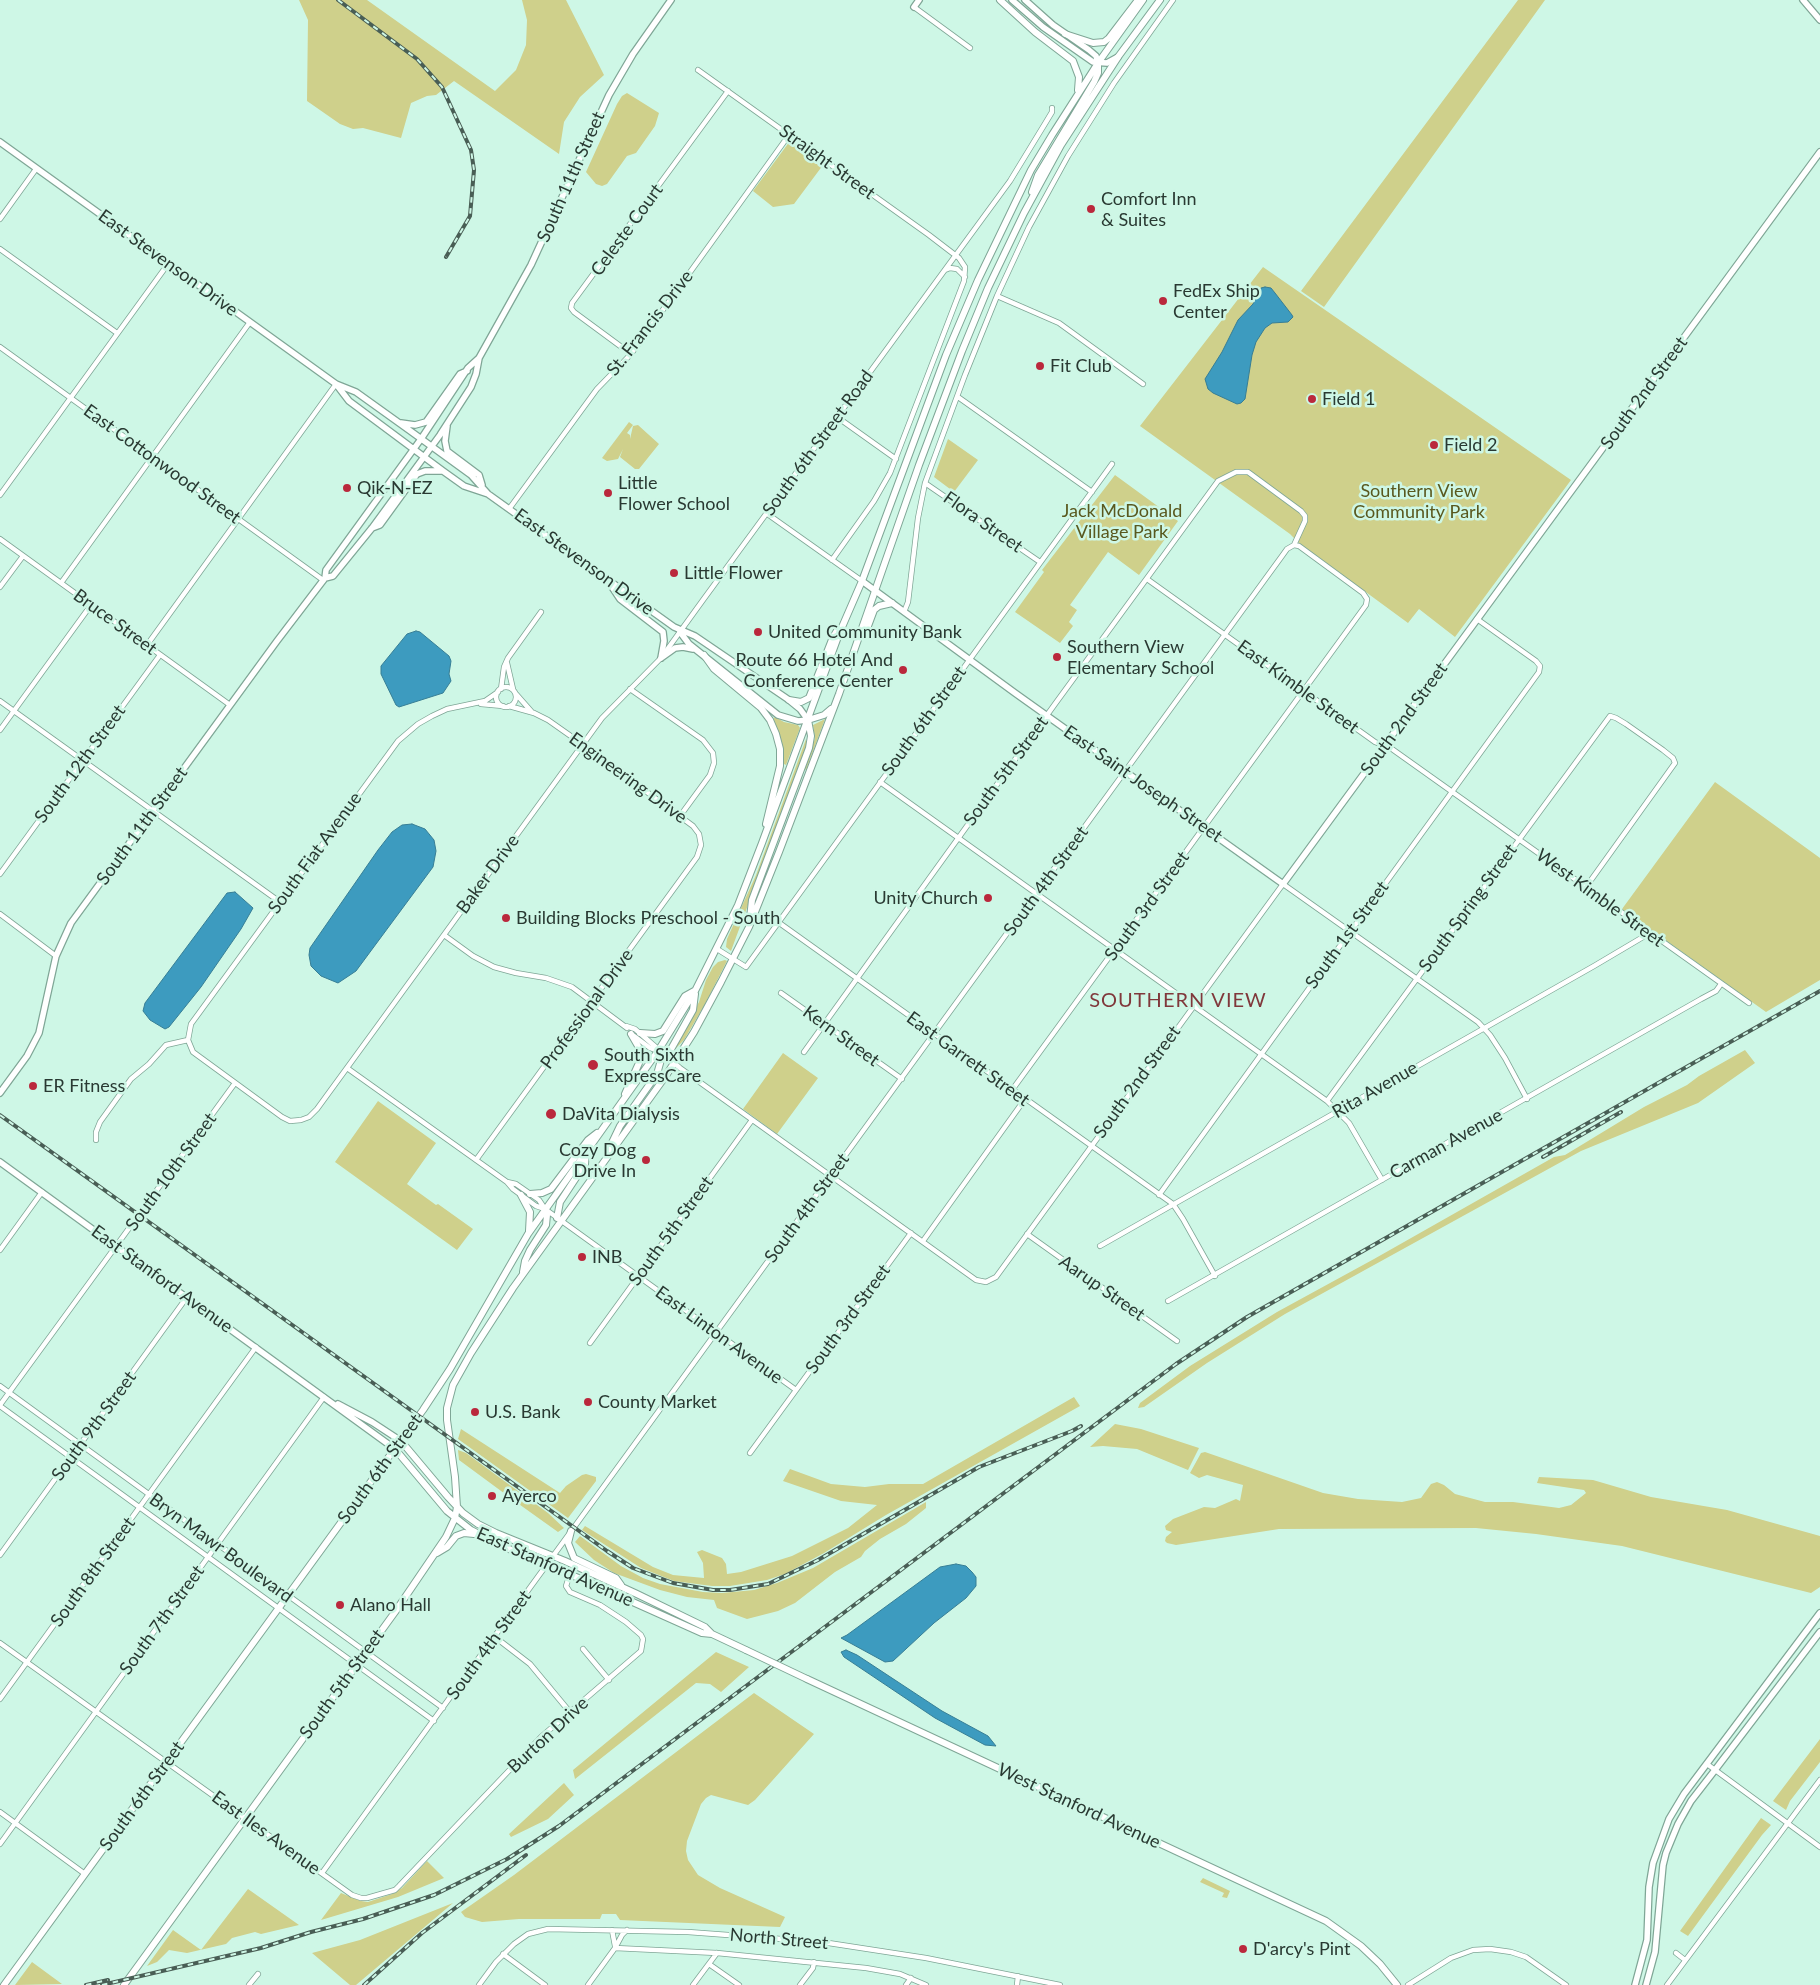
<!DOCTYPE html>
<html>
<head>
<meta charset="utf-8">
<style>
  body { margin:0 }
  canvas { display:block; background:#cef7e6 }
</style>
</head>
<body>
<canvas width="1820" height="1985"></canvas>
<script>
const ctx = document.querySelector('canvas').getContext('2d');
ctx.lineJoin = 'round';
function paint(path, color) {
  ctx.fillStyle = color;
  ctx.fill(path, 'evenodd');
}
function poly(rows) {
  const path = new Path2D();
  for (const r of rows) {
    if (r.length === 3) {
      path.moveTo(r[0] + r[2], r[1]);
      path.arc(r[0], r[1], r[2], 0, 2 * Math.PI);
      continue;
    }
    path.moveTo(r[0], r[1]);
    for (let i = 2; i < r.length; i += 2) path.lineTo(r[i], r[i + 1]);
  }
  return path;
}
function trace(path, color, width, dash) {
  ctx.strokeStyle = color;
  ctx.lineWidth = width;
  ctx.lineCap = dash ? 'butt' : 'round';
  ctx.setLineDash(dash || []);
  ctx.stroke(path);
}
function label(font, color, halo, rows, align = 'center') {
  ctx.font = font + ' Lato,sans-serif';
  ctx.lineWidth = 5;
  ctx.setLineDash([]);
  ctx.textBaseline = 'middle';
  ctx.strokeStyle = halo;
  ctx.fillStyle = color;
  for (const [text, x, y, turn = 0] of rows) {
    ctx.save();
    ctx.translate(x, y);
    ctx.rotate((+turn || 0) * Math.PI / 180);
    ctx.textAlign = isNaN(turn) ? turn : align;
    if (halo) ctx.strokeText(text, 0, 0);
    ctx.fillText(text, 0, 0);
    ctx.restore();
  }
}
const green = poly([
  [299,0,367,0,495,91,516,70,526,45,527,20,522,0,566,0,604,75,580,97,564,122,559,154,454,81,436,95,427,96,411,103,401,138,363,128,353,129,340,124,307,101,308,20],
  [1518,0,1545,0,1324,307,1301,291],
  [627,93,659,113,655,126,636,153,627,156,607,184,602,186,596,184,586,172,617,104,622,96],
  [790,141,823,165,794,204,773,207,753,191],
  [1263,267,1571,480,1455,637,1419,609,1408,623,1299,543,1290,534,1140,426],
  [629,422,633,425,627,433,630,435,630,439,633,426,638,425,659,444,639,469,635,469,620,457,623,449,618,459,607,461,602,458],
  [948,439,978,460,954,492,934,477],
  [1115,475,1178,521,1139,575,1108,552,1070,605,1077,610,1069,622,1073,626,1060,643,1015,612,1044,572,1042,570],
  [775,717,784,722,798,725,800,728,786,765,782,763,772,720],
  [825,719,806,770,805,769,815,738,813,725],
  [806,739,806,747,731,951,726,947,727,939,756,875],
  [1715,782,1820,858,1820,980,1766,1012,1622,909],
  [725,960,727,961,705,1004,684,1040,674,1050,699,1002,706,980,713,967,718,962],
  [1745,1050,1755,1063,1698,1103,1581,1151,1285,1314,1207,1363,1144,1407,1138,1408,1140,1403,1190,1366,1277,1312,1374,1259,1554,1157,1565,1155,1644,1107,1687,1085,1699,1076],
  [783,1053,818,1078,777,1134,743,1109],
  [378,1101,436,1143,407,1184,436,1205,438,1204,473,1229,457,1250,335,1162],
  [1074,1397,1080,1406,886,1515,824,1553,785,1574,767,1580,730,1586,712,1586,674,1581,641,1568,582,1530,585,1526,653,1567,673,1575,704,1578,703,1563,697,1552,702,1550,722,1558,726,1564,727,1574,741,1572,792,1556,848,1528,877,1505,841,1501,783,1481,790,1469,831,1484,865,1487,889,1484,923,1484],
  [1115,1424,1141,1429,1199,1448,1188,1470,1137,1449,1103,1446,1090,1447],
  [461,1429,560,1493,566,1486,582,1475,586,1474,596,1477,596,1481,568,1518,458,1439],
  [458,1450,466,1453,548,1513,564,1528,558,1532,516,1502,459,1460],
  [1205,1452,1323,1493,1358,1499,1402,1502,1421,1498,1431,1484,1437,1482,1444,1485,1455,1494,1485,1502,1513,1502,1559,1508,1571,1505,1586,1493,1584,1490,1537,1483,1539,1477,1593,1480,1651,1497,1727,1510,1820,1536,1820,1587,1811,1593,1622,1546,1536,1534,1476,1528,1279,1529,1176,1545,1167,1543,1165,1541,1166,1537,1172,1532,1166,1530,1165,1526,1173,1519,1204,1507,1215,1508,1236,1499,1240,1501,1243,1485,1207,1475,1199,1478,1190,1473,1201,1453],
  [926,1502,926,1508,906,1524,880,1539,865,1551,861,1557,835,1572,795,1603,778,1611,747,1619,717,1608,714,1600,687,1597,660,1590,614,1573,594,1560,575,1542,580,1536,621,1566,643,1578,660,1584,703,1592,722,1593,754,1590,777,1583,813,1568],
  [716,1652,749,1667,721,1692,710,1684,696,1683,575,1779,573,1770],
  [754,1693,814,1734,755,1800,748,1805,711,1795,706,1798,701,1804,687,1841,686,1851,688,1860,698,1875,720,1888,785,1917,780,1927,620,1920,616,1914,602,1914,600,1919,519,1919,482,1922,465,1917,461,1912,514,1875],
  [1820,1739,1820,1762,1790,1801,1786,1810,1773,1801],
  [564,1783,574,1795,548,1819,511,1837,509,1834],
  [1761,1818,1771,1825,1762,1835,1688,1936,1680,1931],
  [427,1861,444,1878,398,1897,321,1920,341,1893,361,1901,368,1902,392,1894,402,1888],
  [1203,1878,1230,1891,1227,1898,1222,1897,1224,1893,1200,1882],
  [248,1889,299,1925,261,1934,255,1932,232,1938,226,1944,187,1953,169,1950,157,1962,147,1966,173,1930,201,1950],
  [453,1903,356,1985,350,1985,312,1953,360,1940],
  [32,1962,62,1984,15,1985]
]);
const water = poly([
  [1265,287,1271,288,1275,293,1292,315,1293,317,1288,322,1272,323,1265,328,1256,342,1252,355,1245,399,1241,403,1237,404,1213,393,1208,389,1205,379,1222,352,1238,320,1253,304,1261,288,1265,287],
  [416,631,420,632,449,656,451,661,449,674,451,681,443,693,399,707,396,705,381,674,381,666,407,634,416,631],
  [412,824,425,829,434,840,436,851,433,867,356,971,338,983,321,976,311,966,309,955,310,948,378,850,392,832,402,825,412,824],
  [235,892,253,908,241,929,201,987,169,1027,165,1029,150,1020,143,1011,145,1003,227,893,235,892],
  [956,1564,966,1566,972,1572,976,1577,976,1586,966,1598,934,1623,893,1661,885,1662,841,1638,847,1635,940,1567,956,1564],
  [846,1650,857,1655,942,1711,988,1736,996,1746,985,1745,935,1718,844,1657,841,1652,846,1650]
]);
const street = poly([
  [914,7,970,48],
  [698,70,929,235,959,258,965,267,964,281,890,473,874,501,832,560],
  [0,219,36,169],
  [0,249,117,333],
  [945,270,950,268,957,269,965,277],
  [997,296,1059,323,1143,384],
  [0,347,323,580],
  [631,354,574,312,571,308,572,303,728,91],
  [958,397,1092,492],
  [837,417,896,459],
  [925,483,1040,562],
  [0,495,168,264],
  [509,509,597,389,631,354,789,135],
  [766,513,862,581],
  [0,539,230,705],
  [1147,579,1375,742,1392,749,1749,1003],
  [61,583,250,322],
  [0,587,23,556],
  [904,612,908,602,918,518,925,483,965,375,997,296,1029,227,1068,156,1114,83,1173,0],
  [147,645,336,384],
  [507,663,513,689],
  [506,697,10],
  [501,689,504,667,508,658,541,612],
  [630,689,703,740,713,753,714,763,710,775,680,816],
  [498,692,485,701,447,709,432,716,418,724,398,741,191,1024,188,1040,193,1052,282,1117,290,1121,301,1120,309,1117,317,1109,602,718,661,658,703,600,1010,181,1046,122,1052,112,1052,108],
  [516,694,531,711],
  [0,701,280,902],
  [481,704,503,706],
  [0,730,91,605],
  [880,782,1327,1101,1349,1123,1382,1180],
  [0,874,160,655],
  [0,914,56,956],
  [778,922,1173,1204,1183,1219,1215,1276],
  [444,935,473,956,494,967,516,973,546,978,572,987,627,1028],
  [717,949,746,967,1112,464],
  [781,993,902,1079],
  [626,1026,635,1029,680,1068,976,1280,986,1282,996,1277,1283,884,1478,1022,1490,1035,1505,1058,1527,1099],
  [634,1036,650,1048,658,1051],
  [804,1052,1055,704,1218,481,1236,472,1248,472,1301,511,1305,516,1305,521,1294,545],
  [347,1068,507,1182,513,1189,536,1206,545,1209,796,1390],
  [1012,1090,1366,605,1367,599,1363,593,1299,546,1294,545],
  [1327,1101,1610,716,1616,718,1626,724,1663,750,1673,758,1675,763,1586,887],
  [96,1140,96,1132,100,1122,131,1079,149,1064,166,1045,188,1040],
  [476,1160,697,857,701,845,699,834,693,826,575,739,548,720,534,713,509,706],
  [507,1182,516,1184,539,1200,545,1209],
  [1159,1195,1539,672,1540,666,1536,661,1477,619],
  [1027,1234,1177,1341],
  [923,1241,1025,1099],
  [1100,1246,1594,966,1643,937,1647,931],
  [0,1250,42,1192],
  [1168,1301,1701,999,1716,991,1721,984],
  [590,1343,752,1120],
  [0,1386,443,1708],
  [0,1405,235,1083],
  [0,1406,434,1721],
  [750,1453,911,1233],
  [0,1555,187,1297],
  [495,1637,530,1664,569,1711],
  [0,1643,352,1895,361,1898,367,1898,395,1890,399,1886,541,1737,641,1651,643,1639,641,1635,626,1622,600,1605,570,1592,566,1586,570,1574],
  [583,1649,609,1680],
  [0,1699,256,1347],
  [1707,1764,1820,1847],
  [0,1812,85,1874],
  [0,1844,324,1397],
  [322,1873,1282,556,1287,549,1294,545],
  [612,1930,615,1946],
  [615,1948,717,1953,866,1968,900,1974,926,1985],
  [1676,1953,1685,1960],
  [503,1954,545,1985],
  [709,1964,739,1985],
  [249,1985,258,1974],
  [479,1985,496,1962,514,1944,528,1934,548,1929,688,1932,822,1942,926,1958,1060,1985],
  [588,1985,615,1948,622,1935,627,1930],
  [693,1985,717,1953],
  [800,1985,813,1968,814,1962],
  [906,1985,911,1978],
  [1017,1985,1018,1976],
  [1408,1985,1451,1958,1473,1950,1490,1949,1511,1952,1526,1957,1566,1985],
  [1667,1985,1820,1780]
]);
const secondary = poly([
  [1012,0,1043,27,1093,62,1107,63,1118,57],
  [1025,0,1053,25,1089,50,1096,56,1098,63],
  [1803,0,1820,20],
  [914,7,919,0],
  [0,142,336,384,356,392,409,430,471,475,488,494,674,627,695,636,789,700,800,709,808,720],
  [336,384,349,401,443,471,464,486,488,494],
  [401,423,415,425,426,422,460,374,467,371],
  [447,426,445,441,447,451,479,475,482,485],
  [372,528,380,525,417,474,425,471,442,471],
  [325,578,326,570,421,439,468,368,479,358,531,265,609,95,633,54,671,0],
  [608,581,620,599,663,632,664,641,661,658],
  [862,581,1015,693,1283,884,1820,152],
  [680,632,689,644,778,715,798,721,808,720],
  [661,658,675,648,683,647,693,649],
  [0,1093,27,1056,39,1033,56,956,71,923,277,641,325,578,333,576,372,528,440,435,471,387,476,374,479,358],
  [0,1162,395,1449],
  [338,1404,372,1422,401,1441],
  [1635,1985,1647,1940,1649,1887,1653,1863,1669,1819,1684,1794,1820,1613],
  [1646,1985,1655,1952,1663,1865,1666,1853,1678,1824,1691,1801,1715,1770,1820,1632]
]);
const primary = poly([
  [1000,0,1035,32,1073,61,1079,77,1078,90],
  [1065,34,1093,43,1104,42,1109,38,1138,0],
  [1032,192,1038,175,1094,82,1098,73,1098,64],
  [865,634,874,610,879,606,892,603],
  [704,655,714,669,761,708,770,720,776,734,780,749,780,766,766,824],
  [789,700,801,702,809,698,833,637,838,629],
  [808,720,824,715,831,709],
  [750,918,752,900,809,748,811,736,808,720],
  [640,1033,655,1034,663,1031,685,996,694,991],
  [674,1063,670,1051,693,1010,695,994],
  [625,1094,639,1063,641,1057,638,1046,631,1034],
  [608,1151,620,1126,657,1074,661,1060,658,1051],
  [530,1194,542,1193,551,1189,588,1140,597,1133],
  [521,1195,530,1212,529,1231],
  [557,1218,560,1202,585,1164,586,1152],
  [523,1272,525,1261,530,1250,546,1225,547,1215,545,1209],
  [401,1441,448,1497,463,1513,478,1524,496,1533,565,1561,637,1594,705,1627,712,1634],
  [395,1449,447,1511,471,1530,502,1546,588,1582,702,1633,712,1634,746,1650],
  [571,1531,568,1543,574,1558,616,1578,621,1585],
  [437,1553,447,1547,456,1536,464,1533,474,1534],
  [807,1679,1326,1921,1361,1946,1380,1964,1397,1985],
  [4,1985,423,1410,450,1369,528,1234,658,1051,695,991,738,905,762,843,839,634,862,581,946,355,978,280,1031,170,1052,135,1098,63,1143,0],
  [124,1985,395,1612,446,1537,455,1518,457,1507,455,1477,447,1420,447,1408,453,1385,471,1353,513,1288,665,1077,694,1032,721,982,749,927,779,852,839,694,919,465,962,351,988,288,1024,213,1061,145,1118,57,1160,0]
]);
const rail = poly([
  [338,0,417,59,442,87,471,150,474,170,470,216,446,257],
  [0,1115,607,1551,633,1568,673,1583,713,1590,730,1590,768,1584,818,1560,979,1467,1072,1431,1081,1426],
  [1543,1157,1621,1112],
  [86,1985,108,1980],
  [102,1985,261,1948,311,1932,363,1919,434,1895,507,1859,559,1826,1176,1364,1247,1317,1820,991],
  [364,1985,422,1933,526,1855]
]);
const primaryBridge = poly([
  [746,1650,807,1679]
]);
const markers = [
  [1091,209,5,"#ba283c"],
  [1163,301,5,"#ba283c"],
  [1040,366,5,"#ba283c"],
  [1312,399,5,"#ba283c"],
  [1434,445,5,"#ba283c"],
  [347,488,5,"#ba283c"],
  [608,493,5,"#ba283c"],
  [674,573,5,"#ba283c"],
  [758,632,5,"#ba283c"],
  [1057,657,5,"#ba283c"],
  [903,670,5,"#ba283c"],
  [988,898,5,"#ba283c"],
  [506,918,5,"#ba283c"],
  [593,1065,6,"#ba283c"],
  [33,1086,5,"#ba283c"],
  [551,1114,6,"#ba283c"],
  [646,1160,5,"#ba283c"],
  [582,1257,5,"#ba283c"],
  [588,1402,5,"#ba283c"],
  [475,1412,5,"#ba283c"],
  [492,1496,5,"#ba283c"],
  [340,1605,5,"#ba283c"],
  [1243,1949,5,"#ba283c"]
];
const streetNames = [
  ["Straight Street",827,162,36],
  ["South 11th Street",571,177,-66],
  ["Celeste Court",627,230,-54],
  ["East Stevenson Drive",168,263,36],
  ["St. Francis Drive",650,323,-52],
  ["South 2nd Street",1644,393,-54],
  ["South 6th Street Road",818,443,-54],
  ["East Cottonwood Street",162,464,36],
  ["Flora Street",983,522,35],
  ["East Stevenson Drive",584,562,36],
  ["Bruce Street",115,622,36],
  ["East Kimble Street",1298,687,36],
  ["South 2nd Street",1404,719,-54],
  ["South 6th Street",924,721,-54],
  ["South 12th Street",80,764,-54],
  ["South 5th Street",1006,771,-54],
  ["Engineering Drive",628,778,36],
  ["East Saint Joseph Street",1143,784,35],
  ["South 11th Street",142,826,-54],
  ["South Fiat Avenue",315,853,-54],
  ["Baker Drive",488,874,-54],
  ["South 4th Street",1046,881,-54],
  ["West Kimble Street",1600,898,36],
  ["South 3rd Street",1147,906,-54],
  ["South Spring Street",1468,908,-54],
  ["South 1st Street",1347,935,-54],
  ["Professional Drive",587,1009,-54],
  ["Kern Street",841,1036,36],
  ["East Garrett Street",968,1059,36],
  ["South 2nd Street",1137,1082,-54],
  ["Rita Avenue",1375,1090,-30],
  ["Carman Avenue",1446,1144,-29],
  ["South 10th Street",171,1172,-54],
  ["South 4th Street",807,1208,-54],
  ["South 5th Street",671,1231,-54],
  ["East Stanford Avenue",162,1279,36],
  ["Aarup Street",1102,1288,35],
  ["South 3rd Street",848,1319,-54],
  ["East Linton Avenue",719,1335,36],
  ["South 9th Street",94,1426,-54],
  ["South 6th Street",380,1469,-54],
  ["Bryn Mawr Boulevard",221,1548,36],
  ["East Stanford Avenue",555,1567,24],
  ["South 8th Street",93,1572,-54],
  ["South 7th Street",162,1620,-54],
  ["South 4th Street",489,1645,-54],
  ["South 5th Street",342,1684,-54],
  ["Burton Drive",548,1735,-43],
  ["South 6th Street",142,1796,-54],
  ["West Stanford Avenue",1079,1806,25],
  ["East Iles Avenue",266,1833,36],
  ["North Street",779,1939,5]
];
const poiNames = [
  ["Comfort Inn",1101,199],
  ["& Suites",1101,220],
  ["FedEx Ship",1173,291],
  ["Center",1173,312],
  ["Fit Club",1050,366],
  ["Field 1",1322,399],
  ["Field 2",1444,445],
  ["Little",618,483],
  ["Flower School",618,504],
  ["Qik-N-EZ",357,488],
  ["Little Flower",684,573],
  ["United Community Bank",768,632],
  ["Southern View",1067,647],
  ["Elementary School",1067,668],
  ["Route 66 Hotel And",893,660,"right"],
  ["Conference Center",893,681,"right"],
  ["Unity Church",978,898,"right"],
  ["Building Blocks Preschool - South",516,918],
  ["South Sixth",604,1055],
  ["ExpressCare",604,1076],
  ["ER Fitness",43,1086],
  ["DaVita Dialysis",562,1114],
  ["Cozy Dog",636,1150,"right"],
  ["Drive In",636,1171,"right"],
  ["INB",592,1257],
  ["County Market",598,1402],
  ["U.S. Bank",485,1412],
  ["Ayerco",502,1496],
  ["Alano Hall",350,1605],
  ["D'arcy's Pint",1253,1949]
];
const parkNames = [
  ["Southern View",1419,491],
  ["Community Park",1419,512],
  ["Jack McDonald",1122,511],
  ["Village Park",1122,532]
];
const quarterNames = [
  ["SOUTHERN VIEW",1178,1001]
];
paint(green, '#cfd08b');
paint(water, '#3d9bbf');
trace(water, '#377e95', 1);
trace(street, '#7fa696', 6);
trace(secondary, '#7fa696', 8);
trace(primary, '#7fa696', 8);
trace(street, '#fff', 4.5);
trace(secondary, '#fff', 5.5);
trace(primary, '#fff', 6);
trace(rail, '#495e55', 4);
trace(rail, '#cef7e6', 2, [5.5]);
trace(primaryBridge, '#7fa696', 8, []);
trace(primaryBridge, '#fff', 6);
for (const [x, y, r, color] of markers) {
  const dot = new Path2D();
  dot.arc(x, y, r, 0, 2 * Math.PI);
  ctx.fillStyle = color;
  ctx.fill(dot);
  trace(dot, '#cef7e6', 2);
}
label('18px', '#293932', '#cef7e6', streetNames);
label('18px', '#293932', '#cef7e6', poiNames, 'left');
label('18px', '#59581e', '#cef7e6', parkNames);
ctx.letterSpacing = '1px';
label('20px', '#80383b', '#cef7e6', quarterNames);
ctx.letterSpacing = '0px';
</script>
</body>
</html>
